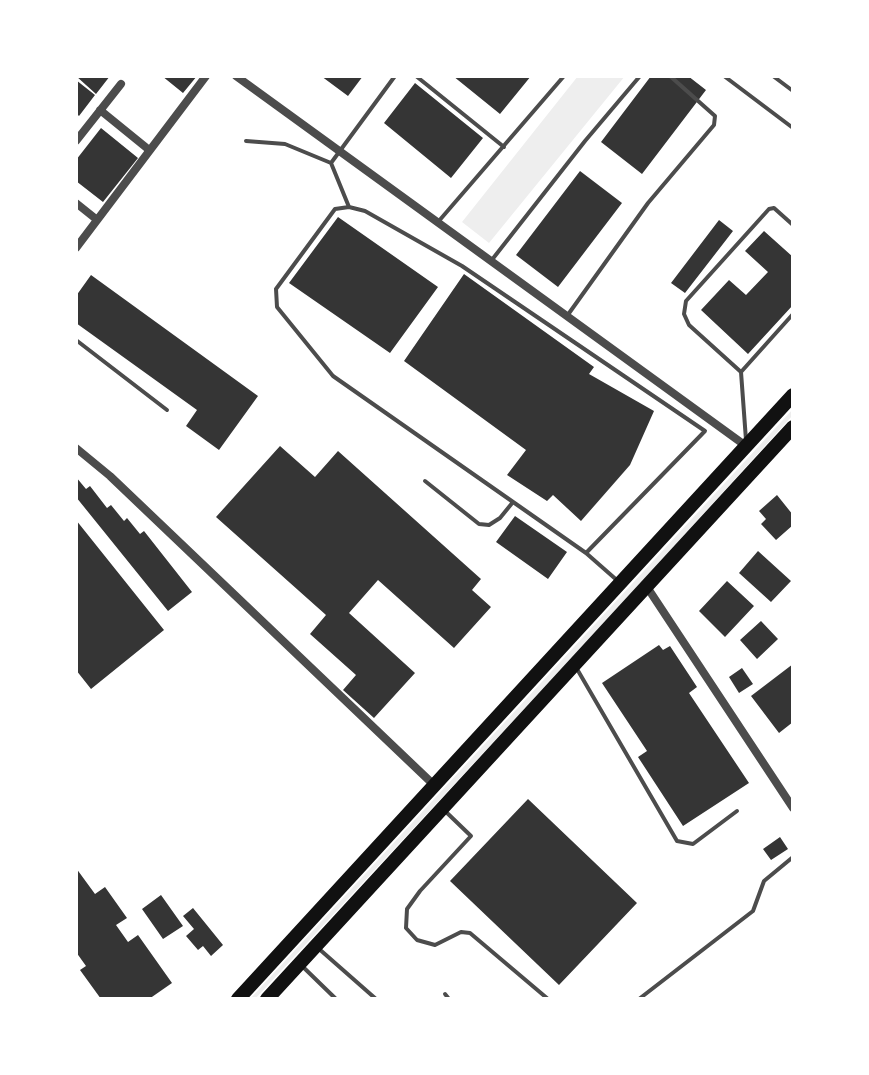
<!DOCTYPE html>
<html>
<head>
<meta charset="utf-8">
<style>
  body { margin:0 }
  #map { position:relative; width:869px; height:1075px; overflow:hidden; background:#fff; font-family:"DejaVu Sans",sans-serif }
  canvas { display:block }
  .frame { position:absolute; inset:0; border:78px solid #fff; pointer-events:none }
</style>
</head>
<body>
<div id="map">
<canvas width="869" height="1075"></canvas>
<div class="frame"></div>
</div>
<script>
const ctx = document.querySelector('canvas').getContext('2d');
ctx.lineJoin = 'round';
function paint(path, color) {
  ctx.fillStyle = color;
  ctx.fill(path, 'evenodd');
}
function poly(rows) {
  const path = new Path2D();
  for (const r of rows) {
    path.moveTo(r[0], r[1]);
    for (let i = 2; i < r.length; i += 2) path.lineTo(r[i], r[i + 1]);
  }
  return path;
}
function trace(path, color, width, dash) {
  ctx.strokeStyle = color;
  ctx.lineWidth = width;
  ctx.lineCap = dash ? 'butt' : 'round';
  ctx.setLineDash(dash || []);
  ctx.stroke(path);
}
const green = poly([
  [578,76,625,76,489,243,462,222],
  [793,409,793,415,626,599,255,999,250,999]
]);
const building = poly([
  [76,76,110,76,96,94],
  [162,76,197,76,183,93],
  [321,76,363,76,348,96],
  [453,76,531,76,500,114],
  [651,76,688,76,706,90,642,174,601,142],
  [76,80,95,95,79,116,76,113],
  [415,83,483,138,451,178,384,123],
  [101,128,138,158,103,202,76,181,76,160],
  [580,171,622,203,558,287,516,255],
  [338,217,438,287,390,353,289,283],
  [719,220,733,231,685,293,671,283],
  [764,231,793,257,793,305,748,354,701,310,729,280,746,295,768,272,745,251],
  [464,274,594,367,589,374,654,411,630,465,581,521,553,495,547,501,507,475,526,450,404,361],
  [91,275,258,396,219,450,186,426,197,410,76,323,76,296],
  [280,446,315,477,338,451,481,579,472,590,491,607,454,648,378,580,349,613,415,673,374,718,343,690,356,675,310,634,326,615,216,517],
  [76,477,86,489,90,486,107,508,111,505,124,521,127,518,140,534,144,531,192,592,168,611,76,497],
  [777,495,793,515,793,525,776,540,761,524,766,519,759,511],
  [515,516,567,552,548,579,496,542],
  [76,520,164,630,91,689,76,670],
  [758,551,791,581,771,602,739,573],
  [727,581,754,606,725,637,699,611],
  [761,621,778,639,757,659,740,640],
  [659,645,663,650,670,646,697,687,689,693,749,783,683,826,638,757,647,751,602,683],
  [793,664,793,722,779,733,751,696],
  [742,668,753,684,739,693,729,677],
  [528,799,637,903,559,985,450,881],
  [780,837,788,849,771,860,763,849],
  [76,868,95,894,105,887,127,918,116,925,128,942,138,935,172,983,149,999,101,999,80,970,86,966,76,952],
  [161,895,183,926,163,939,142,909],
  [193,908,223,945,211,956,203,946,198,950,186,936,194,929,183,916]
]);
const service = poly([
  [416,76,504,147],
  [724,76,793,128],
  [773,76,793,91],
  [246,141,285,144,331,163],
  [349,207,331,163,395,76],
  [438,222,564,76],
  [491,261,585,141,640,76],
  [567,316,648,203,714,125,715,116,670,76],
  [76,340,167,410],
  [741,372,689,325,684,314,686,301,769,209,774,208,793,225],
  [746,440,741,372,793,314],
  [425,481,479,524,489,525,500,518,513,502],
  [586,553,333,376,277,307,276,289,335,209,349,207,365,211,462,266,705,431,586,553,619,582],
  [577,669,677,841,693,844,737,811],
  [444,810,471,836,420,891,407,909,406,928,417,940,435,945,461,932,470,933,548,999],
  [318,948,376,999],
  [301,965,336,999],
  [445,994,449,999],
  [639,999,753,911,764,881,793,857]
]);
const minor = poly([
  [236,76,746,446],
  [100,110,148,149],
  [76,141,121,84],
  [76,203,96,219],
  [76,248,206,76],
  [76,448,110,476,435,786],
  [647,587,793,808]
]);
const primary = poly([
  [238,999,793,395],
  [267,999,793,427]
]);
paint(green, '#eee');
paint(building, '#353535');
trace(service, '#4c4c4c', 4);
trace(minor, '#4c4c4c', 8);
trace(primary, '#111', 14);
</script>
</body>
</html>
